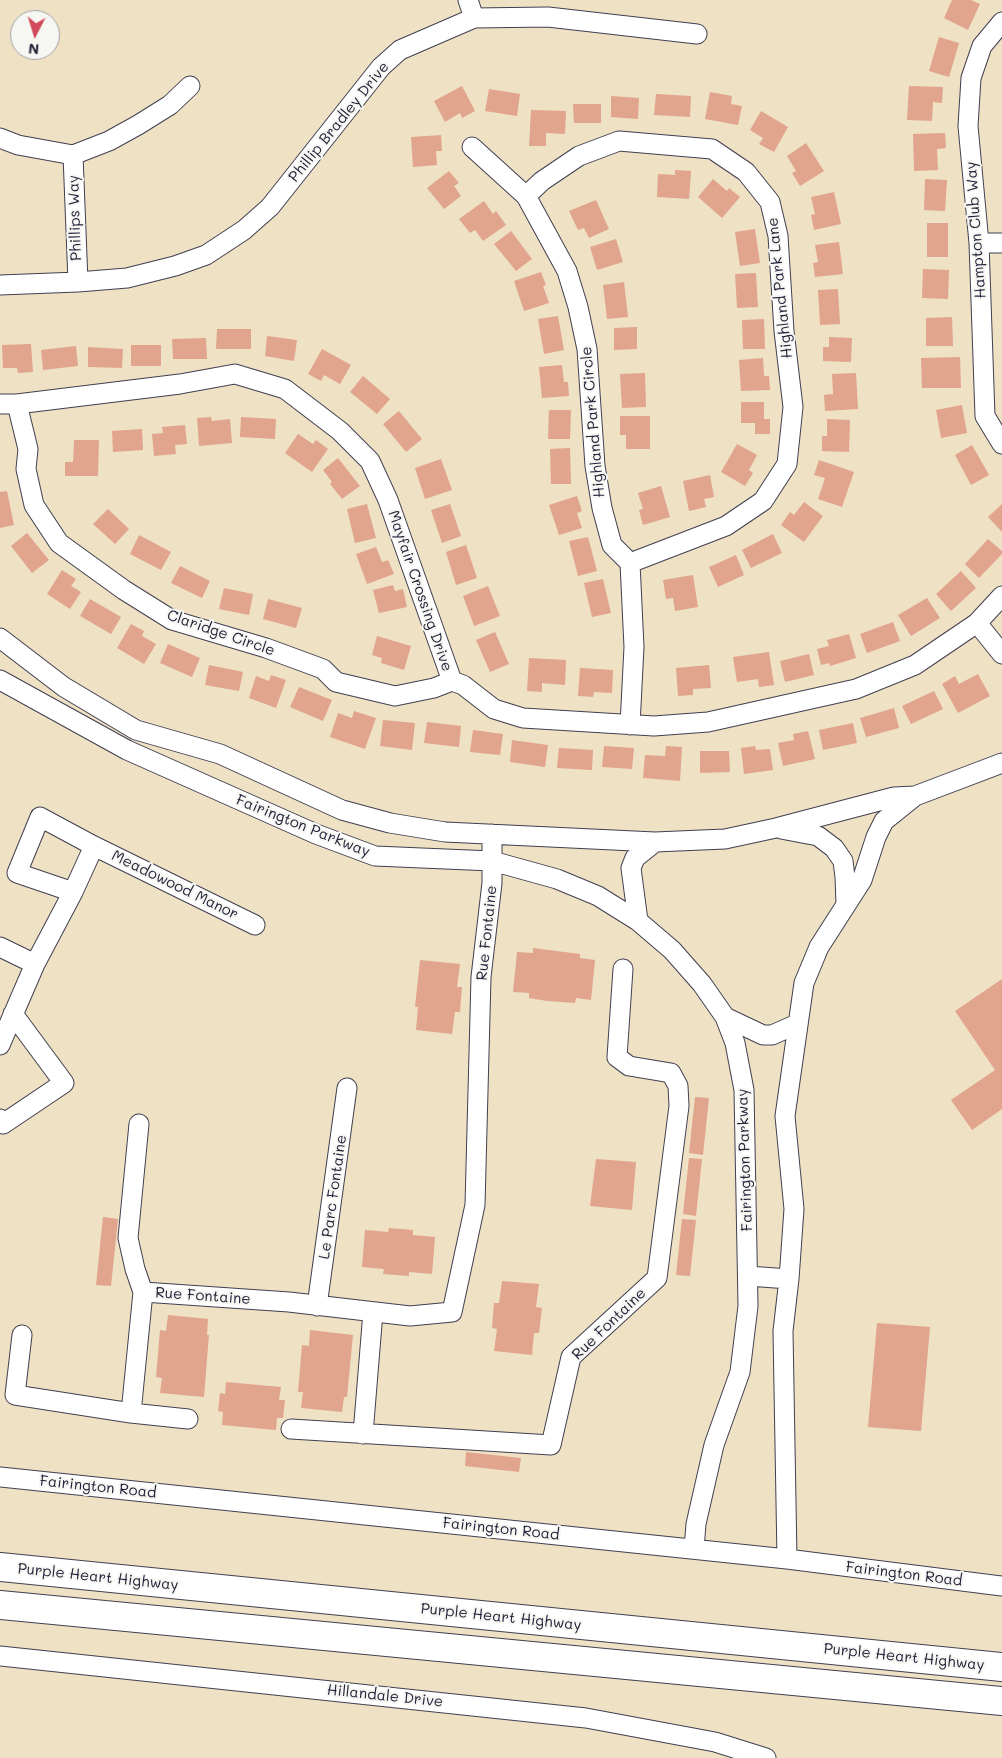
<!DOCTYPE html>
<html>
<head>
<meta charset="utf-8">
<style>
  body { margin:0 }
  #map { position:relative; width:1002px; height:1758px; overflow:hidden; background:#efe1c4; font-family:Mali,sans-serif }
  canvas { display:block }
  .north { position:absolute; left:10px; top:10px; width:50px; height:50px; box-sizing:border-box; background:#f6f6f2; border:1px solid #a1a1a9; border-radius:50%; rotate:185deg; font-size:14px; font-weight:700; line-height:20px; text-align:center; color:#22223b }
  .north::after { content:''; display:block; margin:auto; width:18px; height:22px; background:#d1495b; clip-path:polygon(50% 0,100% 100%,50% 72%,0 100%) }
</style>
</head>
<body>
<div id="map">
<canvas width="1002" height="1758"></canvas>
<div class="north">N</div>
</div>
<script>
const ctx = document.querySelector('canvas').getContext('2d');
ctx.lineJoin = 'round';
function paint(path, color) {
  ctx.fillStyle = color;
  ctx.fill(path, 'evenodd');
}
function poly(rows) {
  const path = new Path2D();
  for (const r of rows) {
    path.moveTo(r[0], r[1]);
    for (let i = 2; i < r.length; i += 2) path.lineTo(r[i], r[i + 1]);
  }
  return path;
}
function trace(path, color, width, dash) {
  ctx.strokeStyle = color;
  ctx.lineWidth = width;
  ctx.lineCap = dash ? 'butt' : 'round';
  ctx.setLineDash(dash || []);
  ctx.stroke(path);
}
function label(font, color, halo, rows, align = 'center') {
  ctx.font = font + ' Mali,sans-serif';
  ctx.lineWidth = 4;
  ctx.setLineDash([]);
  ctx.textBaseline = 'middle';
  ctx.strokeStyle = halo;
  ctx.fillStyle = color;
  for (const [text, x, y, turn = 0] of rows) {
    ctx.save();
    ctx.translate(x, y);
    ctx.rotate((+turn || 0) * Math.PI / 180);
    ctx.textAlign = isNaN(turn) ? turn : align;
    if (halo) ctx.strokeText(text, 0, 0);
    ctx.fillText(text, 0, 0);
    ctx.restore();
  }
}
const building = poly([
  [952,0,971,0,980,4,968,30,944,18],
  [939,37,959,43,949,77,929,71],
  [462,86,475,111,462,118,460,113,445,122,434,101],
  [909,86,943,87,942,103,933,102,932,121,907,120],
  [489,89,520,94,517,116,485,111],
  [710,92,732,96,731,104,742,106,738,125,705,119],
  [656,94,691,96,690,117,654,115],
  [611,96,639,98,638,119,611,117],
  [573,104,601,104,601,123,574,123],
  [531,110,566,111,565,134,546,133,546,146,529,146],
  [761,111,788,127,774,152,759,144,763,138,750,130],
  [945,133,946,148,937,149,938,170,914,171,913,134],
  [441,135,442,151,436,151,437,165,413,167,411,137],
  [806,143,824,171,800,186,792,173,796,171,787,156],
  [675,170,691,171,689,199,657,197,658,174,675,175],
  [449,171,459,183,454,186,461,196,444,209,427,188],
  [713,179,727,191,729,188,740,197,722,218,698,197],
  [925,179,947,180,945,211,924,210],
  [834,192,841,224,814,230,811,215,815,214,811,197],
  [596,200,609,229,589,238,584,228,578,230,569,211],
  [484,201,493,214,496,211,506,225,483,241,475,230,470,233,459,219],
  [927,223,948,223,948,257,927,257],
  [755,229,760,263,740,266,735,232],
  [511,231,532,259,516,271,494,244],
  [616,239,623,262,597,270,590,247],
  [839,242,843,274,815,277,813,263,818,262,815,245],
  [923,269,949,270,948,299,922,298],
  [541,272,546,285,543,286,549,303,524,311,514,281],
  [756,273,758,307,737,308,735,274],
  [624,282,628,317,607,319,603,285],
  [838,289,840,324,820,325,818,290],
  [558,316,564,350,544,354,538,319],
  [952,317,953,346,926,346,926,318],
  [764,319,765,349,743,349,742,320],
  [637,327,637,349,614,350,614,328],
  [217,329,251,329,251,349,216,349],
  [267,336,297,340,294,361,265,356],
  [829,337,852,338,851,362,823,361,823,347,829,347],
  [206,338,207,359,173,359,172,339],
  [31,344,33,372,18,373,17,368,3,368,2,345],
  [131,345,161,345,161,366,131,366],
  [76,346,78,366,43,370,41,350],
  [88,347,123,349,122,368,88,367],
  [322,349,351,365,340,384,324,375,321,381,308,374],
  [960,357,961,388,922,388,921,358],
  [763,358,764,376,769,376,770,390,741,391,739,360],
  [562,365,564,382,568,382,569,396,542,398,539,367],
  [645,373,646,407,622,408,620,374],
  [856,373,858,409,825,411,824,395,833,394,832,374],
  [363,376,390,399,377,414,350,392],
  [741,402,764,402,764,419,770,419,770,434,755,434,755,423,741,423],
  [962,405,967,433,941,438,936,410],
  [549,410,571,410,570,439,548,439],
  [399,411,422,439,406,452,383,424],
  [620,416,650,416,650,449,626,449,626,435,620,435],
  [211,417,212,421,230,419,232,443,199,446,197,418],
  [241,417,276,419,275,439,240,437],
  [827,419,850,420,849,452,822,451,822,436,827,436],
  [185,425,187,444,175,445,176,454,154,456,152,434,163,433,162,427],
  [142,429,143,450,113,452,112,431],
  [298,434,313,444,316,440,328,449,312,472,285,453],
  [74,440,99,440,98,476,65,476,65,462,73,462],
  [737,444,757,455,749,470,753,473,745,486,721,472],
  [972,445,989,475,971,485,955,455],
  [570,448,571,484,551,484,550,449],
  [338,458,360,486,342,499,330,484,332,482,323,470],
  [441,459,452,490,425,499,415,468],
  [819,460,854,472,842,507,818,499,825,478,814,475],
  [710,475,714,497,704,499,706,507,689,511,683,481],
  [661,486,670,517,643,525,639,510,643,509,638,493],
  [7,491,14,525,0,528,0,492],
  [577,496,582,511,577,513,582,528,559,535,549,505],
  [804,502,823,516,804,542,781,525,790,512,794,515],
  [367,504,376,538,355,543,347,509],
  [450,504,461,536,442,543,431,510],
  [1002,504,1002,532,988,517],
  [108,509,129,529,115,544,93,524],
  [27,533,49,560,32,573,11,546],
  [773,534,782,553,751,568,742,550],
  [139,535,171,552,161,570,130,554],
  [588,537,597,571,578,576,569,541],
  [988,539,1002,551,1002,554,979,578,965,564],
  [466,545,477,578,456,585,446,552],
  [376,547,382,562,388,560,394,574,367,584,356,554],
  [736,555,744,575,718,587,709,567],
  [180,566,210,581,202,598,171,583],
  [62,570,76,579,71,586,81,592,70,609,47,594],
  [961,571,976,588,951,611,936,594],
  [693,575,698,607,675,611,673,598,666,599,663,580],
  [603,579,611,613,592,617,584,583],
  [393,585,395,591,403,589,407,607,379,613,373,590],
  [488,586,500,616,474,626,463,596],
  [224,588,253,594,249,615,219,609],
  [927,598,940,618,911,636,898,615],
  [90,599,121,617,111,634,80,616],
  [268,599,302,608,296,628,263,619],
  [893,622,900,641,867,653,860,634],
  [131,624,144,631,142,636,156,644,144,664,117,648],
  [495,632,509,664,490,672,476,640],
  [849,634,856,658,830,666,829,663,821,665,817,649,829,646,827,640],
  [377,636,411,646,404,670,381,663,382,658,372,655],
  [168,644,200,658,192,677,160,663],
  [769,652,774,685,759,687,758,679,737,682,733,657],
  [809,654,814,675,785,682,780,661],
  [529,658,566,660,565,685,542,683,542,692,527,691],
  [209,665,243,672,239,691,205,685],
  [709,665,711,688,693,689,693,695,678,696,676,668],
  [580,668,613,670,612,693,594,692,593,697,578,696],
  [978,674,990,696,958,713,942,684,955,676,959,684],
  [271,675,286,680,276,708,249,698,256,676,269,681],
  [299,687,332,700,323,721,290,707],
  [934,691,943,709,911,724,902,706],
  [894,708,899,728,866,737,860,718],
  [354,711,376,718,365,749,330,737,338,713,352,718],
  [383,720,415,723,412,750,380,746],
  [427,722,461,726,459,747,424,743],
  [853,723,857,743,823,750,819,730],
  [473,730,503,734,500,755,470,752],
  [808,731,815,759,783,766,778,743,794,740,793,734],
  [512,740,548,745,545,767,510,762],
  [604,746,634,748,632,769,602,767],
  [666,746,682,747,680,781,643,778,645,755,665,756],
  [755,746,756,750,770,749,773,770,744,774,741,748],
  [559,748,593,750,592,770,557,768],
  [700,751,729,751,730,772,700,773],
  [533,948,580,954,580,958,595,960,591,1000,576,998,575,1003,547,1001,529,998,529,993,513,992,517,952,533,953],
  [420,960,460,964,457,987,462,987,460,1012,455,1012,452,1034,416,1030,418,1007,415,1007],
  [1002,979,1002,1109,972,1130,951,1100,995,1070,955,1011],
  [695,1097,709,1098,703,1155,689,1153],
  [689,1158,702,1159,696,1216,683,1214],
  [596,1159,636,1162,632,1210,590,1206],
  [103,1217,118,1219,111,1286,96,1285],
  [682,1219,696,1220,690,1276,676,1275],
  [389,1228,413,1230,413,1235,435,1237,432,1274,409,1272,409,1276,383,1274,384,1269,362,1267,365,1230,388,1232],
  [502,1281,539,1284,536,1307,542,1308,539,1333,534,1333,532,1355,494,1351,497,1329,492,1328,494,1303,499,1303],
  [168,1315,208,1319,207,1335,209,1335,204,1397,160,1393,162,1378,156,1377,160,1330,166,1331],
  [877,1323,930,1327,921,1431,868,1427],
  [310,1330,353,1335,347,1397,344,1397,342,1412,301,1408,303,1392,298,1392,302,1345,309,1346],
  [226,1382,281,1387,279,1400,285,1400,283,1418,277,1418,276,1430,222,1425,223,1412,218,1411,220,1393,225,1394],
  [466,1452,521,1458,519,1472,465,1466]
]);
const minor = poly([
  [468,0,474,18],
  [1002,22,982,46,971,78,968,126,979,243,985,416,1002,444],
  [0,138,18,145,73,155,109,141,138,125,170,105,190,86],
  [472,147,526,196,567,271,578,307,587,349,595,466,602,508,612,545,630,563,634,647,630,725],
  [73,155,78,282],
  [526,196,542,181,579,156,619,141,712,149,746,172,770,202,778,236,784,331,793,407,787,464,763,501,726,526,630,563],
  [979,243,1002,243],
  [0,285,78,282,127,278,175,266,206,255,244,230,270,207,381,67,400,50,474,18,548,17,697,34],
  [0,404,17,404,180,384,235,374,285,389,340,431,370,461,388,500,452,681,463,685,494,709,523,718,654,726,708,722,856,689,915,665,977,623,1002,596],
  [17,404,28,449,26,469,34,505,59,543,124,590,172,620,266,648,323,669,336,682,395,696,434,688,452,681],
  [977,623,1002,654],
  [0,638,64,687,136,730,220,754,342,810,390,823,445,832,655,842,725,839,776,828,894,797,915,796],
  [0,680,127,750,316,834,375,856,492,861,557,879,598,896,638,921,672,950,702,984,725,1017,735,1043,744,1090,748,1306,740,1372,714,1445,696,1524,694,1549],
  [781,829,818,836,834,848,843,861,845,877,846,904],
  [73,892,17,873,40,817,94,846,255,925],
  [638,921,631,868,635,858,655,842],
  [0,947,35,964],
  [725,1017,763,1035,772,1035,797,1024],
  [0,1045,35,964,73,892,94,846],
  [0,1119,3,1124,64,1083,13,1014],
  [748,1276,789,1279],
  [143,1292,289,1302,410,1316,452,1312,475,1205,481,977,492,883,492,834],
  [317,1306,347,1088],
  [22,1335,15,1395,131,1413,188,1419],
  [131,1413,143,1292,135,1269,128,1238,139,1124],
  [291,1429,551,1445,571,1357,657,1278,679,1106,678,1086,671,1073,629,1066,617,1057,623,969],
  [363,1434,373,1312],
  [0,1477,787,1559,1002,1586],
  [787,1559,783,1331,789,1279,794,1209,785,1116,804,983,819,947,862,880,876,837,884,821,915,796,1002,763],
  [0,1656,586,1718,715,1742,766,1758]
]);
const highway = poly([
  [0,1567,1002,1667],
  [0,1605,1002,1701]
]);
const streetNames = [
  ["Phillip Bradley Drive",339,122,-51],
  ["Phillips Way",75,218,-92],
  ["Hampton Club Way",976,230,-94],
  ["Highland Park Lane",780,288,-96],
  ["Highland Park Circle",593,422,-95],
  ["Mayfair Crossing Drive",420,591,71],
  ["Claridge Circle",221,633,19],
  ["Fairington Parkway",303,826,22],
  ["Meadowood Manor",175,885,26],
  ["Rue Fontaine",487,933,-84],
  ["Fairington Parkway",745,1160,-92],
  ["Le Parc Fontaine",333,1197,-82],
  ["Rue Fontaine",203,1296,4],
  ["Rue Fontaine",609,1324,-44],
  ["Fairington Road",98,1487,6],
  ["Fairington Road",501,1529,6],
  ["Fairington Road",904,1574,7],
  ["Purple Heart Highway",98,1577,6],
  ["Purple Heart Highway",501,1617,6],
  ["Purple Heart Highway",904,1657,6],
  ["Hillandale Drive",385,1696,6]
];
paint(building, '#e1a48d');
trace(minor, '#413f50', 21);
trace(highway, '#413f50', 30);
trace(minor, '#fff', 19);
trace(highway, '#fff', 28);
label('15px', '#22223b', '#f6f6f2', streetNames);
</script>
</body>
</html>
